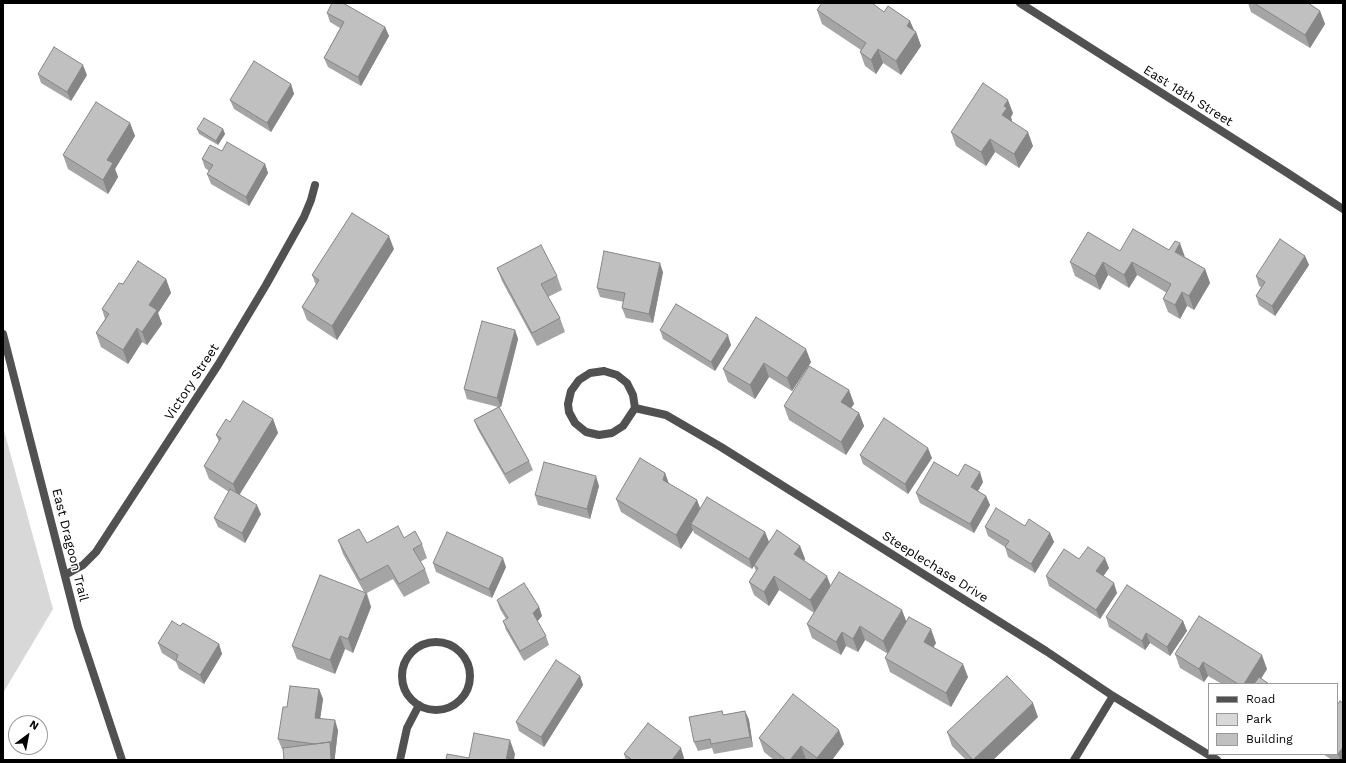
<!DOCTYPE html>
<html>
<head>
<meta charset="utf-8">
<style>
  body { margin:0 }
  #map { position:relative; width:1346px; height:763px; overflow:hidden; background:#fff; font-family:"Work Sans",sans-serif }
  canvas { display:block }
  .frame { position:absolute; inset:0; border:4px solid #000; pointer-events:none }
  .legend { position:absolute; left:1208px; top:683px; width:130px; height:72px; box-sizing:border-box; background:#fff; border:1px solid #999; margin:0; padding:5px 7px; list-style:none; font-size:12px; color:#000 }
  .legend li { display:flex; align-items:center; gap:8px; height:20px }
  .legend b { width:20px; border:1px solid #999 }
  .north { position:absolute; left:8px; top:715px; width:40px; height:40px; box-sizing:border-box; background:#fff; border:1px solid #999; border-radius:50%; rotate:32deg; font-size:11px; font-weight:700; line-height:16px; text-align:center; color:#000 }
  .north::after { content:''; display:block; margin:auto; width:14px; height:18px; background:#000; clip-path:polygon(50% 0,100% 100%,50% 72%,0 100%) }
</style>
</head>
<body>
<div id="map">
<canvas width="1346" height="763"></canvas>
<div class="frame"></div>
<ul class="legend">
<li><b style="height:5px;background:#515151"></b>Road</li>
<li><b style="height:11px;background:#d8d8d8"></b>Park</li>
<li><b style="height:11px;background:#c0c0c0"></b>Building</li>
</ul>
<div class="north">N</div>
</div>
<script>
const ctx = document.querySelector('canvas').getContext('2d');
ctx.lineJoin = 'round';
function paint(path, color) {
  ctx.fillStyle = color;
  ctx.fill(path, 'evenodd');
}
function poly(rows) {
  const path = new Path2D();
  for (const r of rows) {
    if (r.length === 3) {
      path.moveTo(r[0] + r[2], r[1]);
      path.arc(r[0], r[1], r[2], 0, 2 * Math.PI);
      continue;
    }
    path.moveTo(r[0], r[1]);
    for (let i = 2; i < r.length; i += 2) path.lineTo(r[i], r[i + 1]);
  }
  return path;
}
function trace(path, color, width, dash) {
  ctx.strokeStyle = color;
  ctx.lineWidth = width;
  ctx.lineCap = dash ? 'butt' : 'round';
  ctx.setLineDash(dash || []);
  ctx.stroke(path);
}
function label(font, color, halo, rows, align = 'center') {
  ctx.font = font + ' "Work Sans",sans-serif';
  ctx.lineWidth = 3;
  ctx.setLineDash([]);
  ctx.textBaseline = 'middle';
  ctx.strokeStyle = halo;
  ctx.fillStyle = color;
  for (const [text, x, y, turn = 0] of rows) {
    ctx.save();
    ctx.translate(x, y);
    ctx.rotate((+turn || 0) * Math.PI / 180);
    ctx.textAlign = isNaN(turn) ? turn : align;
    if (halo) ctx.strokeText(text, 0, 0);
    ctx.fillText(text, 0, 0);
    ctx.restore();
  }
}
const green = poly([
  [3,427,53,609,3,693]
]);
const minor = poly([
  [1020,3,1286,172,1343,209],
  [604,371,617,375,627,383,633,395,635,408,623,426,612,433,599,435,586,432,575,423,569,412,568,404,571,391,579,380,590,373,604,371],
  [635,408,666,415,721,447,1046,651,1113,696,1217,760],
  [65,575,83,565,96,552,218,365,266,285,304,217,311,200,315,185],
  [436,676,34],
  [400,760,407,728,419,705],
  [1074,760,1113,696]
]);
const tertiary = poly([
  [3,334,78,627,122,760]
]);
const wall = poly([
  [1248,3,1311,3,1310,4,1320,11,1325,24,1310,48,1251,12],
  [817,10,884,12,910,21,914,30,916,32,921,46,901,75,883,63,876,74,865,66,860,52,861,50,822,24],
  [327,13,385,27,389,36,361,86,328,67,324,58,340,28,330,22],
  [38,74,87,75,71,101,41,83],
  [291,84,294,94,271,132,234,109,230,100],
  [1013,113,1011,117,1012,122,1033,146,1019,168,995,152,986,166,956,146,951,132],
  [130,123,135,136,115,169,118,177,108,194,68,169,63,155],
  [197,129,223,129,225,134,218,145,199,134],
  [222,151,265,164,268,173,249,206,211,184,207,174,209,171,205,168,202,159],
  [394,249,337,340,307,320,302,307,316,285,312,275],
  [1169,250,1185,257,1205,269,1210,283,1194,310,1187,306,1180,319,1168,312,1163,299,1167,293,1137,275,1129,288,1108,275,1100,290,1075,276,1070,262],
  [1305,256,1309,265,1275,316,1259,305,1256,296,1261,287,1259,286,1256,276],
  [497,268,557,276,562,290,548,297,560,318,565,332,537,346,502,281],
  [663,272,653,323,626,318,622,308,624,302,600,297,597,288],
  [166,279,171,293,158,313,162,324,147,345,142,342,128,364,101,347,96,333,105,319,102,309,123,284],
  [756,317,811,362,792,391,769,377,755,399,728,382,723,369],
  [515,330,518,339,501,407,499,407,529,461,533,470,509,484,478,430,474,420,498,407,467,399,464,389],
  [660,330,731,345,715,371,663,339],
  [849,390,854,404,851,408,859,413,864,426,846,455,789,420,784,406],
  [273,419,278,433,239,495,261,514,245,543,218,527,214,518,229,492,209,479,204,466,219,442,216,435,230,422],
  [860,455,932,458,908,494,863,464],
  [665,473,669,484,697,500,700,508,765,532,769,542,756,562,800,546,805,559,804,561,830,586,906,621,936,643,933,647,968,677,951,707,890,672,885,658,888,654,865,640,858,652,846,646,841,655,812,638,807,624,814,613,779,590,769,606,754,595,749,582,756,571,754,566,752,569,694,533,693,530,681,549,621,512,616,499],
  [958,476,983,482,978,491,986,496,990,505,974,533,920,503,916,493],
  [599,486,590,519,538,505,535,495],
  [1025,526,1050,533,1054,542,1035,573,1008,557,1005,547,988,536,985,527],
  [404,538,422,544,427,558,420,562,425,569,430,583,404,597,393,579,367,593,371,607,353,653,345,649,335,674,297,659,292,646,364,592,343,554,338,540,367,543],
  [1079,559,1109,568,1103,576,1117,593,1100,619,1049,586,1046,576],
  [433,563,506,567,492,598,436,572],
  [497,600,539,607,542,616,537,621,546,636,549,645,524,661,506,630,503,621,506,619,500,609],
  [1106,617,1183,621,1187,631,1170,656,1150,643,1145,650,1109,627],
  [180,626,219,644,222,654,204,684,179,669,176,662,162,653,158,643],
  [1175,654,1267,669,1261,679,1269,684,1222,684,1208,676,1204,682,1180,668],
  [580,676,583,685,544,747,519,731,516,722],
  [319,689,323,699,320,718,338,730,335,756,282,749,278,739,287,707],
  [1337,705,1343,760,1332,760,1323,754,1337,754],
  [722,711,723,715,745,711,749,720,753,747,714,754,712,748,698,751,694,742],
  [1038,717,993,760,966,760,952,746,947,732],
  [759,738,844,744,832,760,807,760,806,759,805,760,774,760,764,752],
  [624,754,684,758,683,760,626,760]
]);
const shadedWall = poly([
  [1320,11,1325,24,1310,48,1305,35],
  [910,21,915,33,916,32,921,46,901,75,896,61,907,26],
  [385,27,389,36,361,86,358,77],
  [878,49,883,63,876,74,871,60],
  [83,65,87,75,71,101,67,92],
  [291,84,294,94,271,132,267,123],
  [1008,100,1013,113,1011,117,1012,121,1007,129,1002,115,1004,106],
  [130,123,135,136,115,169,118,177,108,194,103,180,107,160],
  [223,129,225,134,218,145,216,141],
  [1028,132,1033,146,1019,168,1014,154],
  [990,139,995,152,986,166,981,152],
  [265,164,268,173,249,206,246,197],
  [389,236,394,249,337,340,332,326],
  [1180,243,1185,257,1175,252],
  [1305,256,1309,265,1275,316,1272,306],
  [1103,262,1108,275,1100,290,1095,276],
  [1132,262,1137,275,1129,288,1124,275],
  [660,263,663,272,653,323,649,314],
  [1205,269,1210,283,1194,310,1189,296],
  [166,279,171,293,158,313,162,324,147,345,142,332,149,305],
  [1182,292,1187,306,1180,319,1175,305],
  [137,328,142,342,128,364,123,350],
  [515,330,518,339,501,407,497,398],
  [728,335,731,345,715,371,711,362],
  [806,349,811,362,792,391,787,378],
  [764,363,769,377,755,399,750,385],
  [849,390,854,404,846,415,841,402],
  [859,413,864,426,846,455,841,442],
  [273,419,278,433,238,497,233,484],
  [928,448,932,458,908,494,905,484],
  [980,472,983,482,975,496,971,487],
  [665,473,670,487,663,480],
  [596,476,599,486,590,519,587,509],
  [986,496,990,505,974,533,970,524],
  [697,500,702,514,691,524,693,530,681,549,676,535],
  [257,505,261,514,245,543,242,533],
  [765,532,769,542,752,569,749,559],
  [1050,533,1054,542,1035,573,1031,564],
  [800,546,805,559,799,568,794,554],
  [503,558,506,567,492,598,489,589],
  [1105,558,1109,568,1100,581,1096,571],
  [774,576,779,590,769,606,764,592],
  [827,576,832,589,815,613,810,600],
  [1114,583,1117,593,1100,619,1096,610],
  [366,593,371,607,353,653,348,639],
  [539,607,542,616,536,623,533,613],
  [902,610,907,623,888,654,883,641],
  [1183,621,1187,631,1170,656,1167,647],
  [860,626,865,640,858,652,853,639],
  [931,629,936,643,929,655,924,642],
  [842,632,846,646,841,655,836,642],
  [1146,633,1150,643,1145,650,1142,641],
  [340,636,345,649,335,674,330,660],
  [219,644,222,654,204,684,200,675],
  [1262,655,1267,669,1257,684,1244,684],
  [1203,662,1208,676,1204,682,1199,669],
  [963,664,968,677,951,707,946,693],
  [580,676,583,685,544,747,541,737],
  [319,689,323,699,319,727,315,718],
  [1033,703,1038,717,993,760,973,760],
  [745,711,749,720,753,747,750,737],
  [335,720,338,730,335,756,335,760,331,760,330,742],
  [839,730,844,744,832,760,817,760,817,758],
  [510,740,515,754,514,760,506,760],
  [801,746,806,759,805,760,790,760],
  [1343,747,1343,760,1340,760,1338,754],
  [681,748,684,758,683,760,672,760]
]);
const building = poly([
  [332,3,343,3,385,27,358,77,324,58,344,22,327,13,332,3],
  [822,3,872,3,884,12,888,6,910,21,907,26,916,32,896,61,878,49,871,60,860,52,866,43,817,10,822,3],
  [1254,3,1308,3,1320,11,1305,35,1254,3],
  [54,47,83,65,67,92,38,74,54,47],
  [254,61,291,84,267,123,230,100,254,61],
  [983,83,1008,100,1004,106,1007,108,1002,115,1028,132,1014,154,990,139,981,152,951,132,983,83],
  [96,102,130,123,107,160,113,163,103,180,63,155,96,102],
  [204,118,223,129,216,141,197,129,204,118],
  [227,142,265,164,246,197,207,174,213,165,202,159,210,145,222,151,227,142],
  [352,213,389,236,332,326,302,307,319,280,312,275,352,213],
  [1133,229,1169,250,1175,241,1180,243,1175,252,1205,269,1189,296,1182,292,1175,305,1163,299,1171,284,1132,262,1124,275,1103,262,1095,276,1070,262,1088,232,1120,251,1133,229],
  [1280,239,1305,256,1272,306,1256,296,1265,282,1256,276,1280,239],
  [541,245,557,276,541,284,560,318,532,333,497,268,541,245],
  [604,251,660,263,649,314,622,308,625,293,597,288,604,251],
  [138,261,166,279,149,305,157,310,142,332,137,328,123,350,96,333,109,314,102,309,119,283,123,284,138,261],
  [676,304,728,335,711,362,660,330,676,304],
  [756,317,806,349,787,378,764,363,750,385,723,369,756,317],
  [482,321,515,330,497,398,464,389,482,321],
  [809,366,849,390,841,402,859,413,841,442,784,406,809,366],
  [243,401,273,419,233,484,204,466,221,438,216,435,226,419,230,422,243,401],
  [499,407,529,461,505,474,474,420,499,407],
  [884,418,928,448,905,484,860,455,884,418],
  [640,458,665,473,663,480,697,500,676,535,616,499,640,458],
  [544,462,596,476,587,509,535,495,544,462],
  [934,462,958,476,965,464,980,472,971,487,986,496,970,524,916,493,934,462],
  [230,489,257,505,242,533,214,518,230,489],
  [707,497,765,532,749,559,691,524,707,497],
  [996,508,1025,526,1029,519,1050,533,1031,564,1005,547,1009,541,985,527,996,508],
  [398,526,404,538,415,531,422,544,413,549,425,569,399,584,388,565,360,580,338,540,359,529,367,543,398,526],
  [777,530,800,546,794,554,827,576,810,600,774,576,764,592,749,582,758,568,754,565,777,530],
  [447,532,503,558,489,589,433,563,447,532],
  [1088,547,1105,558,1096,571,1114,583,1096,610,1046,576,1064,549,1079,559,1088,547],
  [839,572,902,610,883,641,860,626,853,639,842,632,836,642,807,624,839,572],
  [320,575,366,593,348,639,340,636,330,660,292,646,320,575],
  [524,583,539,607,533,613,546,636,520,651,503,621,508,618,497,600,524,583],
  [1127,585,1183,621,1167,647,1146,633,1142,641,1106,617,1127,585],
  [1199,616,1262,655,1244,684,1238,684,1203,662,1199,669,1175,654,1199,616],
  [909,617,931,629,924,642,963,664,946,693,885,658,909,617],
  [172,621,180,626,183,623,219,644,200,675,176,660,178,655,158,643,172,621],
  [556,660,580,676,541,737,516,722,556,660],
  [1007,676,1033,703,973,760,947,732,1007,676],
  [1259,677,1269,684,1254,684,1259,677],
  [290,686,319,689,315,718,335,720,331,747,330,742,315,744,278,739,283,707,287,707,290,686],
  [793,694,839,730,817,758,801,746,790,760,786,760,759,738,793,694],
  [1340,701,1343,703,1343,747,1338,754,1337,753,1337,705,1340,701],
  [722,711,723,715,745,711,750,737,711,744,710,739,694,742,689,717,722,711],
  [648,723,681,748,672,760,630,760,631,759,624,754,648,723],
  [474,733,510,740,506,760,446,760,447,754,469,758,474,733],
  [330,742,331,760,284,760,283,748,330,742]
]);
const streetNames = [
  ["East 18th Street",1188,96,32],
  ["Victory Street",192,382,-57],
  ["East Dragoon Trail",70,545,76],
  ["Steeplechase Drive",935,567,32]
];
paint(green, '#d8d8d8');
trace(minor, '#515151', 8);
trace(tertiary, '#515151', 8);
paint(wall, '#a5a5a5');
paint(shadedWall, '#868686');
paint(building, '#c0c0c0');
trace(building, '#868686', 1);
label('13px', '#000', '#fff', streetNames);
</script>
</body>
</html>
